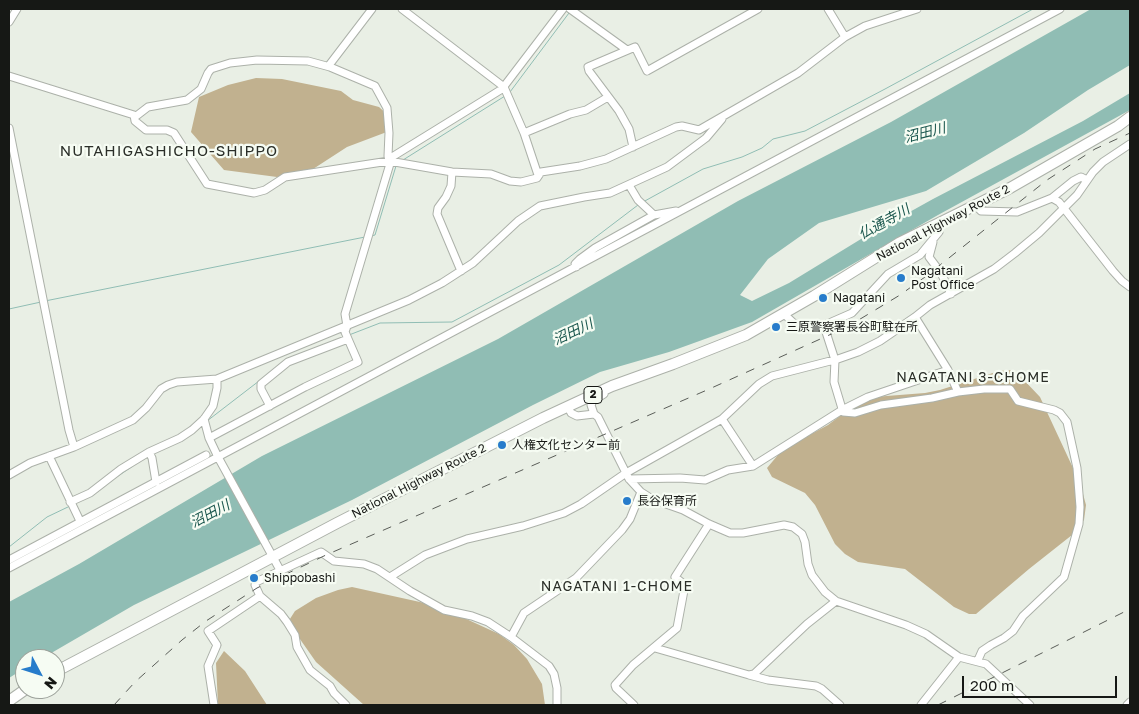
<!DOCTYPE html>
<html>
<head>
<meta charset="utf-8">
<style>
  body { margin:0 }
  #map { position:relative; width:1139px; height:714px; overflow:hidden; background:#e9efe5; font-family:"Golos Text",sans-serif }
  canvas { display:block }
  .frame { position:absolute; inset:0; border:10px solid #161815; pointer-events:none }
  .north { position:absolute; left:15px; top:649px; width:50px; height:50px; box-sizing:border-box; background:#f6fcf3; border:1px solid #9ca19a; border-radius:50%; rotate:130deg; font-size:14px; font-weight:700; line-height:20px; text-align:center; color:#161815 }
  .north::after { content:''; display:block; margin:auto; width:18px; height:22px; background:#277ccb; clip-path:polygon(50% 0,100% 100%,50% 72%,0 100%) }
  .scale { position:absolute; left:962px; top:676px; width:155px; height:22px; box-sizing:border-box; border:2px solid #161815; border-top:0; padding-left:6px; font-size:15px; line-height:18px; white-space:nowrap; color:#161815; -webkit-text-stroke:4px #f6fcf3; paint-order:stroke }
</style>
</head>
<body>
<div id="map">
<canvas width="1139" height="714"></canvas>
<div class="frame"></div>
<div class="north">N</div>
<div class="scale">200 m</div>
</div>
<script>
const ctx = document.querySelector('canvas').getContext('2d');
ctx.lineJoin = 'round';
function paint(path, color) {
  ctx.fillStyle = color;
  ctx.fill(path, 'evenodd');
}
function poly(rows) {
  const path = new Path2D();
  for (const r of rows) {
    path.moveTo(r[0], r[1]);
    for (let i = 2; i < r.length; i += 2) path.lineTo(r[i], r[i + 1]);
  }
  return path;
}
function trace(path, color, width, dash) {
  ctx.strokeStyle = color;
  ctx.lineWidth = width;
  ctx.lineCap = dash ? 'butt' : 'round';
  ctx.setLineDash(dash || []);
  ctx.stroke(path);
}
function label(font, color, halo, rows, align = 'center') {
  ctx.font = font + ' "Golos Text","Noto Sans JP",sans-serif';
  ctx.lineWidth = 4.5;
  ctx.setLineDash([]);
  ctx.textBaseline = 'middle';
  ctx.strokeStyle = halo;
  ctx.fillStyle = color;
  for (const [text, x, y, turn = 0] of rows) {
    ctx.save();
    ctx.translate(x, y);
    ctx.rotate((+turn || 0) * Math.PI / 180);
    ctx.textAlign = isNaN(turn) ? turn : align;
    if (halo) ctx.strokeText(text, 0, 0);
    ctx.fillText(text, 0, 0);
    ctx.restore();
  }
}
const forest = poly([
  [256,78,282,79,341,91,353,100,379,107,390,117,392,130,347,147,310,171,277,177,224,170,191,132,199,97,228,85],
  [1011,370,1022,378,1040,397,1080,483,1086,505,1084,520,1072,535,1029,569,976,614,969,614,954,607,905,569,858,562,845,554,835,544,815,505,805,493,772,477,767,468,783,449,828,425,857,403,874,397,925,393,940,390,999,371],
  [352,587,438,606,499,634,514,645,527,659,542,684,545,705,364,705,316,662,288,622,295,611,316,598,338,590],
  [224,651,245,671,267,705,218,705,216,663]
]);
const water = poly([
  [1091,9,1130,9,1130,65,1088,90,1024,133,926,191,819,223,768,259,740,295,752,301,789,283,861,239,933,199,1083,121,1130,93,1130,110,938,215,752,322,669,352,600,372,533,405,352,500,134,605,41,659,25,659,25,668,9,678,9,602,79,564,262,456,498,339,738,201,891,122]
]);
const stream = poly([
  [510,92,569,13],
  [403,160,505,96],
  [643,202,703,169,742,157,762,148,773,139,805,131,885,89,1033,9],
  [371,236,375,235,396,166],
  [45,301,365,237],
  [9,309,41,302],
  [349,335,380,323,452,322,559,265,638,205],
  [207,421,259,381],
  [112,480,133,466],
  [9,547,47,517,70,506]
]);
const minor = poly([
  [402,9,504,87,524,133,538,175],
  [570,9,627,50],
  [828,9,845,37],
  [9,22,17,9],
  [330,67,330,64,372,9],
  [9,76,134,115,135,121,146,130,167,130,174,133,207,184,254,193,265,190,285,177,389,161,452,172,491,174,510,181,521,182,537,178,541,172,580,166,606,159,676,127,682,126,699,130,798,73,845,37,865,26,917,9],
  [135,117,148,107,187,100,201,89,208,73,211,69,230,63,257,60,308,61,330,67,375,86,387,108,389,133,388,156,389,161],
  [9,128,69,430,74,447],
  [524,133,570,114,586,110,608,97],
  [633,147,629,129,619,111,589,71,588,67,635,47,647,71,758,9],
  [452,172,451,186,446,197,438,208,437,214,461,271],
  [629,185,638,200,654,215],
  [1052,198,1073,181,1081,177,1087,180],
  [976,206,981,211,1017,212,1052,198,1059,202,1113,271,1122,281,1130,287],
  [933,242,929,257,941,273,951,294],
  [576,267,575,264,580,259,595,248,654,215,676,211],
  [784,314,799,328,820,327,852,313,888,274,920,255,939,232,936,224],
  [915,317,948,370,958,392],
  [825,329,835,360,834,382,843,412,855,413,881,405,932,398,958,392,984,389,1010,389,1018,401,1054,410,1060,413,1067,422,1077,468,1080,507,1079,524,1064,577,1023,616,1013,631,1004,638,991,645,982,651,978,660],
  [270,406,261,389,261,384,288,362,348,339],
  [568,407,571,413,577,416,594,414,598,417,629,479,641,492,652,499,683,510,709,524,730,533,743,533,784,525,793,527,802,534,805,542,808,564,812,575,825,592,836,601,906,625,926,634,959,657,986,664,1030,705],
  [594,414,591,405,593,401,604,394],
  [204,419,209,438,218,457,280,570],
  [722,419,753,466],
  [209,438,305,387,358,362,345,332,347,326,345,314,392,157,502,89,563,9],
  [149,452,152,458,156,482],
  [49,456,80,521],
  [9,475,30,463,74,447,133,420,146,408,161,389,168,385,177,382,217,379,409,300,442,283,473,263,518,221,540,206,584,197,610,193,667,167,706,138,722,119],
  [629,479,680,478,705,480,728,470,753,466,842,410,868,397,948,370],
  [70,502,90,493,121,469,149,452,180,438,192,430,204,419,213,406,217,388,217,379],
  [9,560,206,455],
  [9,568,1060,9],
  [390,577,425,555,467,539,523,526,564,513,581,504,626,473,722,419,759,384,772,376,838,359,858,352,880,341,915,317,930,305,994,269,1015,253,1039,233,1077,195,1093,172,1103,162,1130,144],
  [511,637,524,613,576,578,622,530,630,519,641,492],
  [655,648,749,675,754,674,807,624,836,601],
  [749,675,768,680,816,686,822,689,840,705],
  [214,705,208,666,217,645,208,631,260,596],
  [346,705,334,693,330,686,310,670,297,647,295,635,287,622,281,614,260,596,255,585,256,582,321,552,334,561,364,564,377,569,410,591,444,610,472,616,488,622,511,637,549,666,554,674,557,688,557,705],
  [634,705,616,688,615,685,633,665,677,628,685,585,675,577,709,524],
  [921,705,959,657],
  [1127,705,1130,702]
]);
const highway = poly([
  [55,672,337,523,543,418,612,386,673,364,746,335,814,296,899,243,1010,188,1118,126,1130,117],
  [9,701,26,689]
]);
const rail = poly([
  [114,705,135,682,182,640,206,621,257,588,326,555,707,390,847,327,900,295,925,277,1047,180,1095,149,1130,133],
  [938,705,1130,609]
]);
const markers = [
  [901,278,5,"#277ccb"],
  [823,298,5,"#277ccb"],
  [776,327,5,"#277ccb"],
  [502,445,5,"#277ccb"],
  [627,501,5,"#277ccb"],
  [254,578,5,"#277ccb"]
];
const shields = [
  [593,395,18]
];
const shieldNames = [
  ["2",593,395]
];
const streetNames = [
  ["National Highway Route 2",943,223,-28],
  ["National Highway Route 2",419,481,-27]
];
const poiNames = [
  ["Nagatani",911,271],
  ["Post Office",911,285],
  ["Nagatani",833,298],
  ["三原警察署長谷町駐在所",786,327],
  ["人権文化センター前",512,445],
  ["長谷保育所",637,501],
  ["Shippobashi",264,578]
];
const waterNames = [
  ["沼田川",925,133,-14],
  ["仏通寺川",884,222,-29],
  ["沼田川",573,332,-25],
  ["沼田川",210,514,-28]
];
const neighbourhoodNames = [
  ["NAGATANI 3-CHOME",973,378],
  ["NAGATANI 1-CHOME",617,587]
];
const quarterNames = [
  ["NUTAHIGASHICHO-SHIPPO",169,151]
];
paint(forest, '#c1b18f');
paint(water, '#90bdb4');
trace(stream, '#90bdb4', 1);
trace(minor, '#acb1a9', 9);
trace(highway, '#acb1a9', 12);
trace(minor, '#fff', 7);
trace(highway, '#fff', 10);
trace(rail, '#5a5d58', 1, [9, 9]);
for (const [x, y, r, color] of markers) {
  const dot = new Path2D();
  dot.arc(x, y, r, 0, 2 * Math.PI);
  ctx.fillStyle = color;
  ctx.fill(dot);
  trace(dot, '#f6fcf3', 2);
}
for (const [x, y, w] of shields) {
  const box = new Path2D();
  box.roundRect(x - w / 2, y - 8.5, w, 17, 4);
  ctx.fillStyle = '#f6fcf3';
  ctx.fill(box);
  trace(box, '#161815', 1);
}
label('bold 11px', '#161815', null, shieldNames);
label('12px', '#161815', '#f6fcf3', streetNames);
label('12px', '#161815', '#f6fcf3', poiNames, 'left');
label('italic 14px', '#18554c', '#f6fcf3', waterNames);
ctx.letterSpacing = '1px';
label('14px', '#2b2f29', '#f6fcf3', neighbourhoodNames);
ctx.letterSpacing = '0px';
ctx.letterSpacing = '1px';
label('15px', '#2b2f29', '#f6fcf3', quarterNames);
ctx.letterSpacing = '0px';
</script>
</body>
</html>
